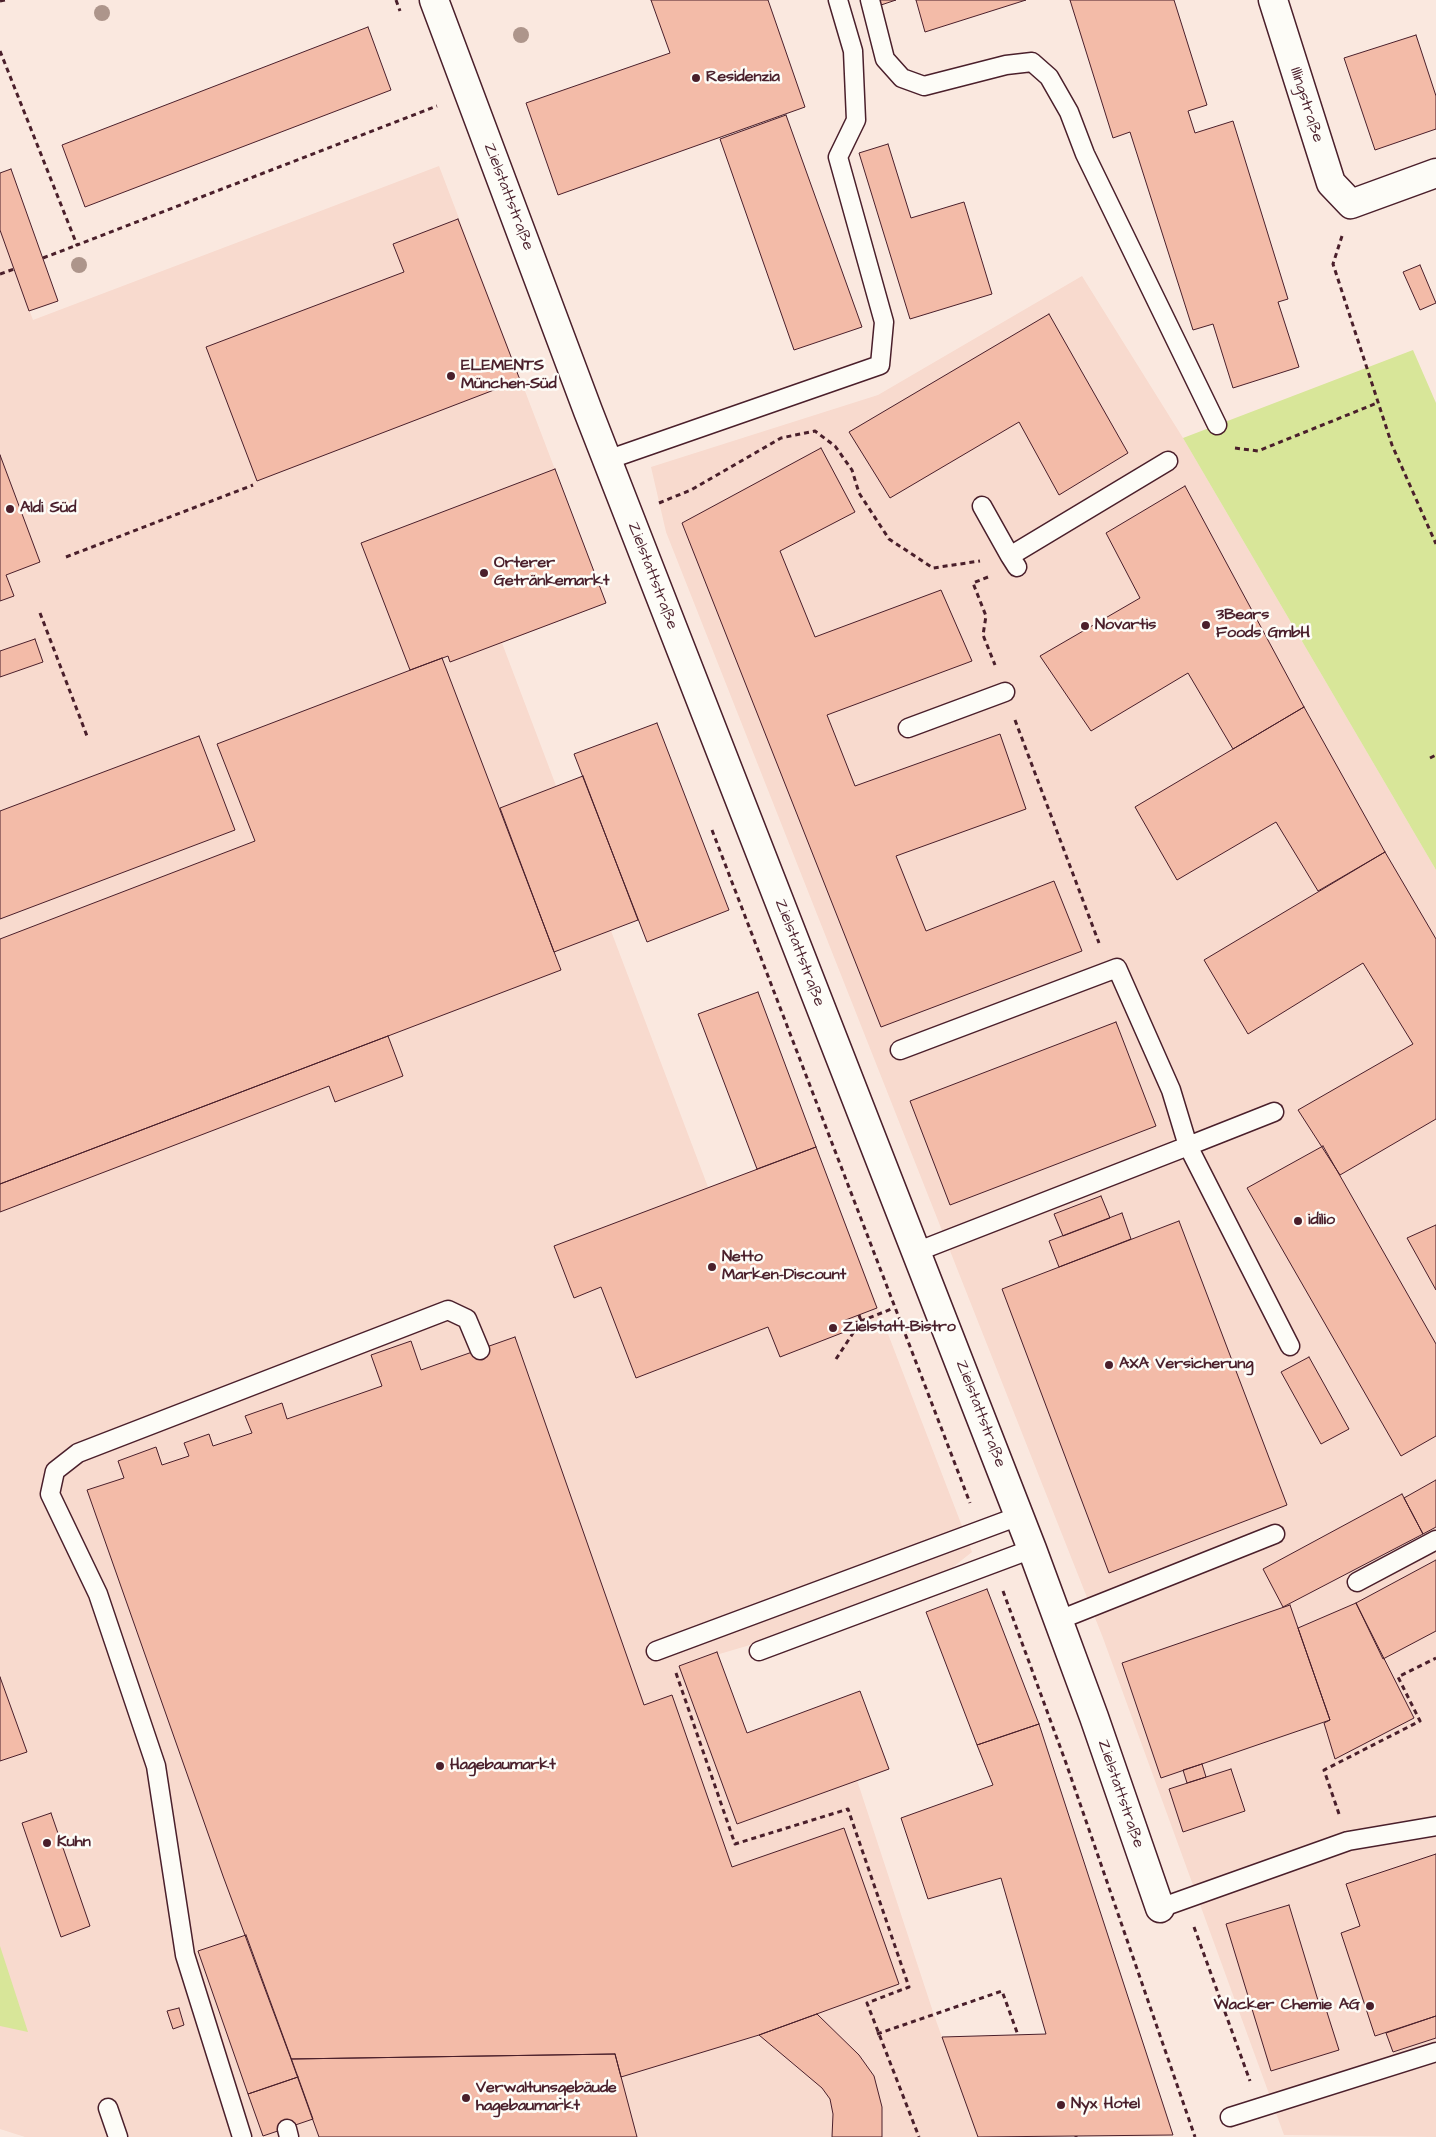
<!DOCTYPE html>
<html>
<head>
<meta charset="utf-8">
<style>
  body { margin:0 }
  canvas { display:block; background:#fae8df }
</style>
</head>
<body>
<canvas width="1436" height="2137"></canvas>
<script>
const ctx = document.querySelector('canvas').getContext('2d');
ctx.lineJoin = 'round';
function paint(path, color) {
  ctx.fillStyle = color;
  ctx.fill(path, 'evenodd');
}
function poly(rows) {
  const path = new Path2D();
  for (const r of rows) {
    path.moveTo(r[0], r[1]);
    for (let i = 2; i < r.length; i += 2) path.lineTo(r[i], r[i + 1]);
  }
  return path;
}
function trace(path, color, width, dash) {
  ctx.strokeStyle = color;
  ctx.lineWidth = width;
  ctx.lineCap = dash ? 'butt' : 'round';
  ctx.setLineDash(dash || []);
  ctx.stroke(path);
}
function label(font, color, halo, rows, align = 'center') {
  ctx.font = font + ' "Architects Daughter",sans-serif';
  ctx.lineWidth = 5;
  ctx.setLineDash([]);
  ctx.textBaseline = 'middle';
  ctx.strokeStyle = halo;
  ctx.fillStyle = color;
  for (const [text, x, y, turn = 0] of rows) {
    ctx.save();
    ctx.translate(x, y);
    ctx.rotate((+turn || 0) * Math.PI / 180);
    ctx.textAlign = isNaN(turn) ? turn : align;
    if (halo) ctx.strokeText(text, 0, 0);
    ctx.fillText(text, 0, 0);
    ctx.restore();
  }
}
const built = poly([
  [439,166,606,603,502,643,708,1187,816,1147,972,1552,928,1587,831,1621,679,1666,737,1824,857,1780,934,2015,978,2137,25,2137,0,2129,0,230,33,320],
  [1082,276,1183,438,1436,870,1436,2137,1284,2135,1103,1638,666,532,651,467,878,395]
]);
const green = poly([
  [1413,350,1436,403,1436,870,1183,438],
  [0,1946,28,2032,0,2026]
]);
const building = poly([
  [651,0,768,0,805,107,558,195,526,103,670,53,651,0],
  [879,0,896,0,881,5,879,0],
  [916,0,1026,0,925,32,916,0],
  [1070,0,1174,0,1207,105,1188,111,1195,133,1233,121,1288,299,1278,302,1299,367,1233,388,1213,324,1193,330,1130,132,1113,138,1070,0],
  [368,27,391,90,85,207,62,145,368,27],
  [1416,35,1436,96,1436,129,1375,150,1344,58,1416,35],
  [786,115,862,327,794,350,720,139,786,115],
  [888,144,911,218,964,202,992,294,910,319,859,153,888,144],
  [11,169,58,301,29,311,0,230,0,173,11,169],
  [458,219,520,380,257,481,206,347,404,272,393,244,458,219],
  [1420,265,1436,303,1420,310,1403,272,1420,265],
  [1049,314,1128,453,1059,495,1019,422,890,498,849,432,1049,314],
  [821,448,855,512,780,551,815,637,941,590,972,661,827,715,855,786,1000,734,1026,809,896,856,926,931,1054,881,1082,951,881,1027,682,523,821,448],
  [0,455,40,562,6,575,14,596,0,601,0,455],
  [555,469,606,603,450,662,448,656,410,670,361,543,555,469],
  [1185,486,1304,707,1233,749,1188,673,1091,731,1040,656,1140,598,1106,533,1185,486],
  [35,639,43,662,0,677,0,651,35,639],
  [442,658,561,970,0,1184,0,939,255,841,217,744,442,658],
  [1304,707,1385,852,1318,891,1276,822,1177,880,1135,807,1304,707],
  [657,723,729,910,647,942,574,754,657,723],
  [199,736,235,830,0,919,0,811,199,736],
  [583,776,638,920,554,952,500,808,583,776],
  [1385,852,1436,939,1436,1119,1340,1175,1298,1110,1413,1044,1363,963,1248,1034,1204,960,1385,852],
  [758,992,816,1147,757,1169,698,1014,758,992],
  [1116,1022,1156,1126,950,1205,910,1101,1116,1022],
  [388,1036,403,1076,335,1102,329,1086,0,1212,0,1184,388,1036],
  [1323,1146,1436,1344,1436,1436,1401,1456,1247,1188,1323,1146],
  [816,1147,877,1308,843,1321,847,1331,780,1357,768,1327,636,1378,601,1287,574,1298,554,1246,816,1147],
  [1101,1196,1110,1218,1063,1236,1054,1214,1101,1196],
  [1122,1213,1131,1239,1059,1267,1049,1241,1122,1213],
  [1179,1221,1287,1505,1109,1573,1002,1289,1179,1221],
  [1436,1225,1436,1290,1407,1238,1436,1225],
  [515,1337,644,1705,672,1695,732,1867,844,1828,899,1984,759,2035,621,2077,615,2054,291,2059,223,1876,87,1490,124,1478,118,1461,156,1447,162,1465,189,1456,184,1443,209,1434,213,1446,252,1433,245,1416,282,1403,287,1419,382,1386,371,1355,411,1341,421,1370,515,1337],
  [1309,1357,1349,1429,1321,1444,1281,1372,1309,1357],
  [1436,1480,1436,1527,1423,1534,1404,1498,1436,1480],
  [1402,1494,1423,1534,1283,1607,1263,1569,1402,1494],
  [1436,1560,1436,1631,1383,1659,1356,1603,1436,1560],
  [987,1589,1039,1724,977,1745,926,1612,987,1589],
  [1356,1603,1414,1718,1335,1759,1324,1723,1330,1720,1298,1628,1356,1603],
  [1290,1605,1330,1720,1161,1778,1122,1663,1290,1605],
  [717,1652,747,1733,860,1691,889,1769,737,1824,679,1666,717,1652],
  [0,1677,27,1752,0,1761,0,1677],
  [1039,1724,1173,2135,978,2137,942,2037,1046,2034,1001,1878,928,1899,901,1818,993,1785,977,1745,1039,1724],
  [1202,1764,1206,1777,1187,1783,1183,1770,1202,1764],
  [1231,1769,1245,1811,1183,1832,1169,1789,1231,1769],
  [51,1813,90,1926,61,1937,22,1823,51,1813],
  [1436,1854,1436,2016,1375,2036,1341,1933,1360,1926,1346,1884,1436,1854],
  [1289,1905,1320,2007,1325,2006,1339,2050,1271,2071,1226,1924,1289,1905],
  [246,1935,298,2077,248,2094,198,1951,246,1935],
  [179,2008,184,2025,173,2029,167,2011,179,2008],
  [817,2014,859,2055,874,2076,882,2107,882,2137,832,2137,833,2114,830,2099,822,2088,759,2035,817,2014],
  [1436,2016,1436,2038,1393,2052,1386,2033,1436,2016],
  [615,2054,637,2137,319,2137,291,2059,615,2054],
  [298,2077,313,2119,263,2136,248,2094,298,2077]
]);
const path = poly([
  [396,0,400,11],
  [0,1,5,0],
  [0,51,77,245,437,106],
  [1342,236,1333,264,1392,445,1436,544],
  [43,258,77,245],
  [0,274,14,269],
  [1235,448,1258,451,1377,403],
  [659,503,691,490,781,438,815,431,835,446,852,470,859,493,889,539,933,568,980,561],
  [66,557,253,485],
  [988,577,973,583,986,616,983,635,995,665],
  [40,613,87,736],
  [1015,720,1099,943],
  [1430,758,1436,755],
  [712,830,970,1503],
  [845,1326,861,1321,859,1315],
  [836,1359,861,1321,894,1308],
  [1003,1591,1066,1763,1195,2137],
  [676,1673,735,1844,848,1809,909,1987,867,2003,919,2137],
  [1339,1814,1324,1770,1420,1721,1398,1677,1436,1658],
  [1194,1927,1250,2081],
  [877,2034,1002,1991,1018,2035],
  [1076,2136,1076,2137]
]);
const lane = poly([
  [870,0,885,59,902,78,924,86,1006,65,1032,62,1049,77,1069,112,1085,154,1217,425],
  [607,460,880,365,884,322,838,157,856,120,853,51,838,0],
  [982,506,1010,556],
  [1017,567,1010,556,1168,461],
  [908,728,1005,692],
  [900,1050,1117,968,1171,1090,1188,1146,916,1252],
  [1274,1112,1188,1146,1290,1346],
  [1357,1582,1436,1540],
  [1059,1620,1275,1534],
  [656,1651,1019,1516],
  [759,1651,1032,1549],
  [1160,1908,1348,1841,1436,1826],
  [108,2108,118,2137],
  [1230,2117,1436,2052],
  [287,2129,289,2137],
  [242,2137,185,1955,156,1766,98,1594,50,1494,55,1471,78,1453,448,1310,467,1319,480,1350]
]);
const street = poly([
  [434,0,588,411,1032,1549,1094,1717,1160,1908],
  [1273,0,1331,183,1351,204,1436,173]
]);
const trees = [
  [102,13],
  [521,35],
  [79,265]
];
const markers = [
  [696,78,5,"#4a1f2b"],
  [451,376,5,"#4a1f2b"],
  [10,509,5,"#4a1f2b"],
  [484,573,5,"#4a1f2b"],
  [1206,625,5,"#4a1f2b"],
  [1085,626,5,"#4a1f2b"],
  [1298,1221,5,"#4a1f2b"],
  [712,1267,5,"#4a1f2b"],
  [833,1328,5,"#4a1f2b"],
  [1109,1365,5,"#4a1f2b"],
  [440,1766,5,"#4a1f2b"],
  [47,1843,5,"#4a1f2b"],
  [1370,2006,5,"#4a1f2b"],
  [466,2098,5,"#4a1f2b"],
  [1061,2105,5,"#4a1f2b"]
];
const poiNames = [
  ["Residenzia",706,78],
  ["ELEMENTS",461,367],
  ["München-Süd",461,385],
  ["Aldi Süd",20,509],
  ["Orterer",494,564],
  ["Getränkemarkt",494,582],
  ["3Bears",1216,616],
  ["Foods GmbH",1216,634],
  ["Novartis",1095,626],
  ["idilio",1308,1221],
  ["Netto",722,1258],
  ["Marken-Discount",722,1276],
  ["Zielstatt-Bistro",843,1328],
  ["AXA Versicherung",1119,1365],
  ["Hagebaumarkt",450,1766],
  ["Kuhn",57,1843],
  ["Wacker Chemie AG",1360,2006,"right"],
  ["Verwaltunsgebäude",476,2089],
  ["hagebaumarkt",476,2107],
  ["Nyx Hotel",1071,2105]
];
const streetNames = [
  ["Illingstraße",1306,105,72],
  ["Zielstattstraße",508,197,69],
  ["Zielstattstraße",652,576,69],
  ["Zielstattstraße",799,953,69],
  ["Zielstattstraße",980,1414,69],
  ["Zielstattstraße",1120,1794,71]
];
paint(built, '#f8dace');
paint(green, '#d8e699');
paint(building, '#f3bba8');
trace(building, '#4a1f2b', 1);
trace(lane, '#4a1f2b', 21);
trace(street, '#4a1f2b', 31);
trace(path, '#4a1f2b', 3, [5, 4]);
trace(lane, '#fdfcf7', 18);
trace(street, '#fdfcf7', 28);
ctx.fillStyle = '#ad958b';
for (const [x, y] of trees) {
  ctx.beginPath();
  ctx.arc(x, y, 8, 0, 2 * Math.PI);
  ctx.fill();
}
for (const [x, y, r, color] of markers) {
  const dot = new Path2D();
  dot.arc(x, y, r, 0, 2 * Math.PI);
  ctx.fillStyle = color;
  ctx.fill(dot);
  trace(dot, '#fdfcf7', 2);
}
label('bold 16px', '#4a1f2b', '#fdfcf7', poiNames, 'left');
label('16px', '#4a1f2b', '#fdfcf7', streetNames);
</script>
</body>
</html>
